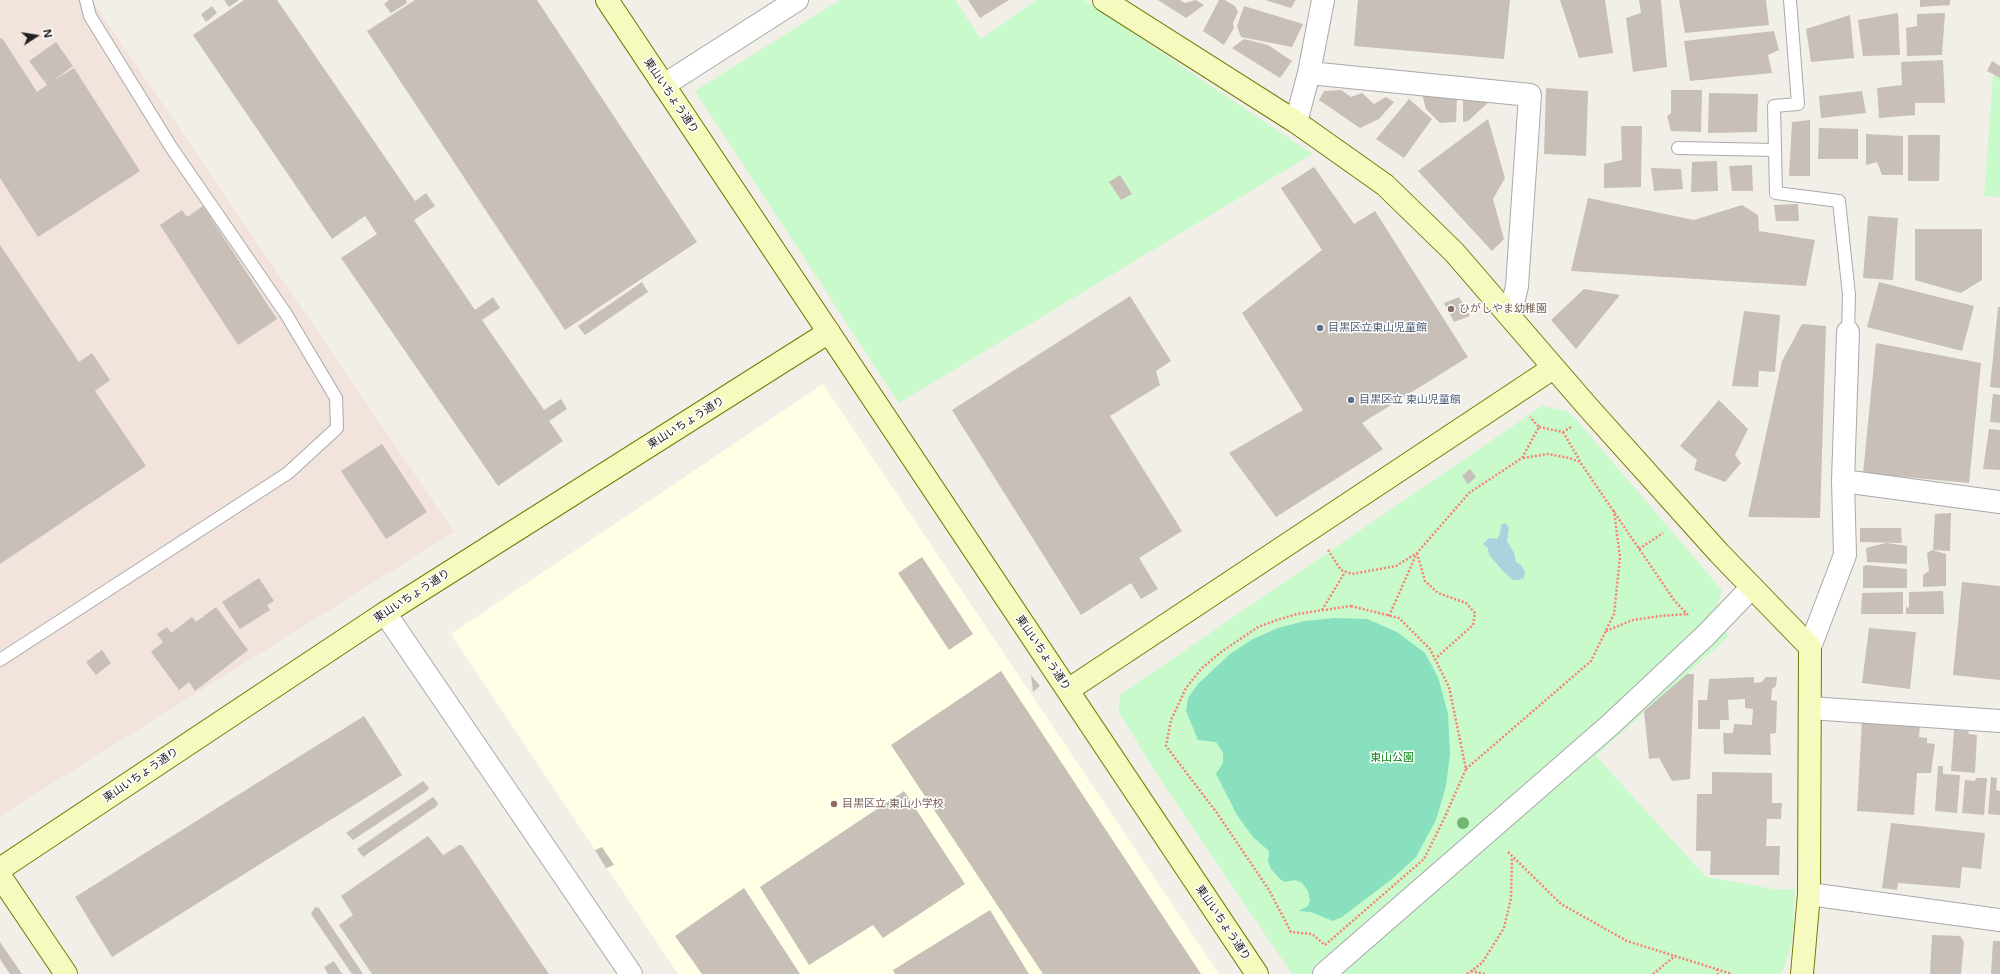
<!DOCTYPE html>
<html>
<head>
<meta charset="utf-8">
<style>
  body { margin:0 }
  #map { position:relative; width:2000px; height:974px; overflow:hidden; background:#f2efe9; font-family:"Open Sans",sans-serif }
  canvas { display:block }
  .north { position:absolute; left:16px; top:16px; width:40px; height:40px; -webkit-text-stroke:3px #fff; paint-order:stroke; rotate:78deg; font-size:11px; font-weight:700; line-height:16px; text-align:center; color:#222 }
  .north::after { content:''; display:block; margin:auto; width:14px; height:18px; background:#222; clip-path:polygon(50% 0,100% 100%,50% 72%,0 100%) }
</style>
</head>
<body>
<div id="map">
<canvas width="2000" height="974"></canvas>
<div class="north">N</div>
</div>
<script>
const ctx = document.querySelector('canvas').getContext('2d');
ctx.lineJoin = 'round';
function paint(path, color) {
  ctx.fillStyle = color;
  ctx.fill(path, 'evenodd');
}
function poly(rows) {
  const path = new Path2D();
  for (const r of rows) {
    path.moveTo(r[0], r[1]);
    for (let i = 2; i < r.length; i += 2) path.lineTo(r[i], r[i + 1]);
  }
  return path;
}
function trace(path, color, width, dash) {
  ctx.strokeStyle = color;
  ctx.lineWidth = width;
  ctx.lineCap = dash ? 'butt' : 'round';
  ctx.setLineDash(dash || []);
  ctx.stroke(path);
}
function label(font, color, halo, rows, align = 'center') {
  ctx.font = font + ' "Open Sans","Noto Sans JP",sans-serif';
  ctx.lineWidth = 3;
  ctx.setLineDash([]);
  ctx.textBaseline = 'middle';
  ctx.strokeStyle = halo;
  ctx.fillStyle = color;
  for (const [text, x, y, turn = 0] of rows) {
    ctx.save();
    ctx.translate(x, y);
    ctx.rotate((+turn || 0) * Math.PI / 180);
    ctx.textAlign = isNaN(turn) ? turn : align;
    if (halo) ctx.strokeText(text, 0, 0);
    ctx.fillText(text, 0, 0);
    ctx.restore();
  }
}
const education = poly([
  [823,384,1219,974,678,974,451,634]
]);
const military = poly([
  [0,0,92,0,454,532,0,816]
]);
const park = poly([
  [840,0,955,0,981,39,1036,0,1084,0,1312,154,899,403,695,91],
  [1993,75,2000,78,2000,197,1984,196],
  [1542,406,1567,411,1575,418,1722,590,1714,618,1729,636,1596,756,1706,877,1779,890,1795,889,1792,942,1784,969,1780,974,1292,974,1158,776,1122,717,1118,711,1121,694]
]);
const pitch = poly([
  [1334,618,1367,619,1397,632,1425,653,1438,677,1448,714,1450,754,1446,786,1436,820,1416,857,1392,879,1342,917,1333,921,1311,912,1298,911,1308,906,1310,900,1308,891,1302,883,1295,880,1285,882,1280,879,1271,869,1268,861,1269,851,1253,837,1237,815,1216,774,1223,763,1223,753,1216,742,1198,740,1186,711,1188,698,1198,684,1230,654,1253,639,1278,628,1305,621]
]);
const water = poly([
  [1505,523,1509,527,1507,541,1514,553,1516,562,1521,565,1525,572,1524,578,1519,580,1513,580,1504,572,1489,555,1488,548,1483,544,1489,538,1497,539,1500,533,1501,525]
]);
const building = poly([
  [224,0,239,0,229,7],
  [244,0,277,0,415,201,426,193,435,206,414,220,475,310,493,297,500,308,482,320,544,410,561,399,567,409,549,421,563,441,498,486,341,258,377,234,365,216,332,239,193,35],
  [389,0,406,0,407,3,391,13,384,4],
  [415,0,537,0,697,242,565,330,367,31],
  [968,0,1009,0,980,18],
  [1158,0,1180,0,1185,3,1196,0,1204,5,1186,18],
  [1219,0,1225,0,1235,6,1238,12,1233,23,1234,28,1224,45,1203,31],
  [1265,0,1296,0,1291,8],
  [1358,0,1510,0,1504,59,1354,46],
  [1560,0,1605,0,1613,53,1579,58],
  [1639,0,1661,0,1667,67,1633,72,1626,18,1641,13],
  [1679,0,1766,0,1769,25,1685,33],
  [1920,0,1950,0,1950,5,1920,7],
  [212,6,217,13,206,22,201,14],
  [1244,6,1303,24,1292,47,1241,37,1237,26],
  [1898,13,1900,55,1863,56,1858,20],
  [1945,13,1942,55,1907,56,1906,28,1917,26,1917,14],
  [1850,15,1854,58,1811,62,1806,29],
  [1774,31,1779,50,1768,55,1772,73,1690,81,1684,41],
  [2,38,37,92,47,85,29,61,56,42,73,66,53,81,74,68,140,171,38,237,0,178,0,39],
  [1244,39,1268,45,1292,61,1280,78,1232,48],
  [1943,60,1945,103,1915,103,1915,115,1879,118,1877,88,1902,85,1901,62],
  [1992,61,2000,66,2000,78,1987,71],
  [1546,88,1588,91,1586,156,1544,154],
  [1341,90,1351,97,1362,93,1374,104,1386,97,1394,102,1379,119,1360,128,1319,100,1324,91],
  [1671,90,1702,90,1701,132,1671,131,1667,116,1671,113],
  [1862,91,1866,113,1821,118,1819,96],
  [1709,93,1758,94,1757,132,1708,133],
  [1422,94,1457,96,1456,122,1440,123,1426,109],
  [1409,99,1432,119,1404,158,1376,139],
  [1463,99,1491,100,1468,121,1463,122],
  [1488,119,1505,178,1493,199,1504,239,1492,251,1418,171],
  [1810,120,1810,176,1789,176,1792,122],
  [1621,126,1642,126,1641,187,1604,188,1604,164,1622,160],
  [1819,128,1858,129,1858,159,1818,159],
  [1866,134,1903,136,1903,175,1882,175,1877,162,1866,165],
  [1908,135,1940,135,1939,181,1908,181],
  [1717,161,1718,191,1691,192,1692,162],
  [1752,165,1753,191,1732,191,1729,166],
  [1314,167,1354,224,1375,211,1468,357,1362,423,1383,449,1276,517,1229,453,1303,410,1242,313,1322,250,1281,188],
  [1651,168,1681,169,1683,189,1654,191],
  [1120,175,1132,194,1121,200,1109,182],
  [1588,198,1694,220,1742,205,1758,215,1759,231,1815,240,1806,286,1571,271],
  [1798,204,1799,221,1776,221,1774,205],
  [203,206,277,319,238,345,160,225,182,210,187,217],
  [1868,216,1898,218,1893,280,1863,278],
  [1915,229,1982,229,1982,280,1961,293,1915,280],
  [0,245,79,362,92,353,110,380,95,391,146,466,0,564],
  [642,282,648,292,585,335,578,326],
  [1879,282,1974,306,1962,351,1867,327],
  [1584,289,1620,295,1576,349,1551,320],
  [1130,296,1171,361,1156,371,1160,385,1110,416,1182,531,1139,558,1158,589,1141,599,1131,583,1081,615,952,410],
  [1459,297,1470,316,1454,322,1444,303],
  [1998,307,2000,307,2000,388,1990,387],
  [1744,311,1780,315,1775,372,1759,371,1758,387,1732,386],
  [1802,324,1826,326,1820,518,1748,517,1782,361],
  [1876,343,1981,363,1969,483,1863,473],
  [1993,394,2000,395,2000,423,1990,422],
  [1719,400,1748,429,1735,455,1741,463,1725,482,1694,470,1697,460,1680,446],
  [1989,429,2000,430,2000,470,1983,469],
  [382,444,427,512,386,539,341,471],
  [1470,469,1476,477,1468,484,1462,476],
  [1951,513,1950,551,1933,550,1935,514],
  [1860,528,1901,528,1902,543,1860,542],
  [1886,543,1907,546,1907,564,1867,562,1866,548],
  [1932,550,1946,554,1946,586,1923,587,1923,575,1929,571,1927,553],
  [922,557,973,634,949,650,898,573],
  [1866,565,1907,569,1907,588,1863,588,1863,567],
  [259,578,274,601,267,605,270,610,240,629,222,602],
  [1962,582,2000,586,2000,680,1953,675],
  [1943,591,1944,614,1906,614,1906,607,1909,608,1909,592],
  [1903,592,1903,614,1861,614,1862,593],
  [216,607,248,650,195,691,189,682,179,690,151,652,163,642,157,634,167,627,171,633,192,617,196,622],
  [1869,628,1916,632,1910,689,1862,683],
  [102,650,111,663,96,675,86,662],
  [1001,671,1201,974,1043,974,891,745],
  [1687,674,1694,674,1690,779,1672,781,1659,758,1649,759,1644,711],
  [1031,675,1040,686,1033,692],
  [1754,677,1754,683,1762,682,1766,677,1777,677,1776,686,1772,689,1771,700,1777,701,1776,733,1770,734,1771,755,1724,754,1723,733,1733,733,1734,724,1752,725,1753,709,1745,708,1745,699,1728,700,1729,720,1720,720,1720,729,1698,729,1698,700,1707,700,1709,679],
  [364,716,402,775,112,957,75,897],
  [1862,720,1920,724,1919,737,1927,738,1927,743,1935,744,1931,773,1917,773,1914,815,1857,811],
  [1954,730,1968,731,1969,734,1977,735,1975,773,1951,771],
  [1938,766,1943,766,1943,774,1960,775,1957,813,1935,811],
  [1712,772,1772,773,1772,803,1782,803,1781,819,1767,819,1766,846,1780,846,1779,875,1710,875,1711,851,1696,851,1697,794,1712,794],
  [1991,777,1997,778,1996,790,2000,791,2000,815,1988,814],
  [1976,778,1987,778,1984,815,1962,813,1965,780,1975,781],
  [423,781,429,788,427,791,353,840,346,833],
  [904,791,965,884,883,938,873,925,809,965,760,887],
  [433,797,438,803,437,806,363,857,357,849],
  [1891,823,1985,833,1981,869,1962,867,1960,888,1898,883,1897,890,1882,888],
  [428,836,443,855,459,845,462,845,549,974,372,974,339,925,353,915,341,896],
  [602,847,614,865,606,868,595,850],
  [744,888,800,974,702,974,675,936],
  [315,907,319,908,363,974,352,974,311,914],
  [990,910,1029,974,895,974,893,970],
  [1932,935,1960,936,1964,942,1961,974,1930,974],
  [1993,941,2000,941,2000,974,1991,974],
  [0,942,22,974,10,974,0,959],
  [334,961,342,974,328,974,324,967]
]);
const path = poly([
  [1539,427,1563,432,1571,427],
  [1563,432,1580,461],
  [1523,458,1548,454,1569,458,1580,462,1674,600,1688,615],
  [1639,549,1663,533],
  [1328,550,1341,570,1352,574,1396,566,1417,553,1469,493,1522,458,1539,427,1530,417],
  [1417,553,1425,581,1438,593,1466,603,1475,613,1473,625,1436,658],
  [1351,606,1399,618,1430,649,1449,687,1466,769,1444,819,1424,859,1325,945,1312,934,1291,932,1269,890,1217,813,1166,746,1171,720,1186,688,1202,668,1221,652,1258,627,1277,620,1297,614,1351,606],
  [1322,610,1345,572],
  [1389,616,1417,553],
  [1606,631,1633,620,1660,616,1687,614],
  [1466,769,1591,661,1614,614,1620,557,1614,511],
  [1508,852,1561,904,1627,941,1732,974],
  [1717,969,1718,974],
  [1471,971,1485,974],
  [1467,974,1482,963,1504,928,1511,898,1512,857],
  [1653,974,1675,956]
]);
const lane = poly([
  [1790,0,1798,104,1774,106,1776,193,1839,201,1849,295,1848,332],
  [1678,148,1775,150],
  [0,660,288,473,337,428,336,398,286,314,171,147,90,16,86,0]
]);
const street = poly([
  [1309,73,1530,95,1517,286,1510,316],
  [664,85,797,0],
  [1296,122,1309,73,1323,0],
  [1843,481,2000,502],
  [385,613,631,974],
  [1810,647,1845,555,1843,481,1848,332],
  [1810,708,2000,721],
  [1809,894,2000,920],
  [1324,974,1610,725,1706,635,1752,587]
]);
const secondary = poly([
  [607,0,1257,974],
  [1104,0,1296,122,1385,185,1454,252,1587,406,1719,553,1810,647,1809,894,1802,974],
  [1068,690,1553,368],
  [0,869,385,613,829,332],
  [0,876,66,974]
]);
const trees = [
  [1463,823]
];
const markers = [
  [1451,309,4,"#8d6e63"],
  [1320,328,4,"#5c6f8a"],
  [1351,400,4,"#5c6f8a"],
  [834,804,4,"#8d6e63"]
];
const streetNames = [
  ["東山いちょう通り",671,96,56],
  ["東山いちょう通り",686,423,-32],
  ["東山いちょう通り",412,596,-33],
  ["東山いちょう通り",1043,653,56],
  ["東山いちょう通り",141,775,-34],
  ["東山いちょう通り",1223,923,56]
];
const educationNames = [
  ["ひがしやま幼稚園",1459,309],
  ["目黒区立 東山小学校",842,804]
];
const serviceNames = [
  ["目黒区立東山児童館",1328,328],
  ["目黒区立 東山児童館",1359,400]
];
const parkNames = [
  ["東山公園",1392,758]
];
paint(education, '#ffffe5');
paint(military, '#f3e3dd');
paint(park, '#c8facc');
paint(pitch, '#88e0be');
paint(water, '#aad3df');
paint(building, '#c7bfb8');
trace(lane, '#a9a9a9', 14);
trace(street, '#a9a9a9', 24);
trace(secondary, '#707d05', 24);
trace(path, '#fa8072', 2.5, [2, 2]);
trace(lane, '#fff', 12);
trace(street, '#fff', 22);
trace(secondary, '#f7fabf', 22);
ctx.fillStyle = '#74b475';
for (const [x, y] of trees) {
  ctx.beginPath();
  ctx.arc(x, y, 6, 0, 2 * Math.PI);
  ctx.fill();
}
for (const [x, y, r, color] of markers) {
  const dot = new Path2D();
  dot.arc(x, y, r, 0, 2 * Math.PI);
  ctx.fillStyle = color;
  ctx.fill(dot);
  trace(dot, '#fff', 1.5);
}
label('11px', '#222', '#fff', streetNames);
label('11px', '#785e54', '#fff', educationNames, 'left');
label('11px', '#4e5e75', '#fff', serviceNames, 'left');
label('11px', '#0c8416', '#fff', parkNames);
</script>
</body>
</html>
